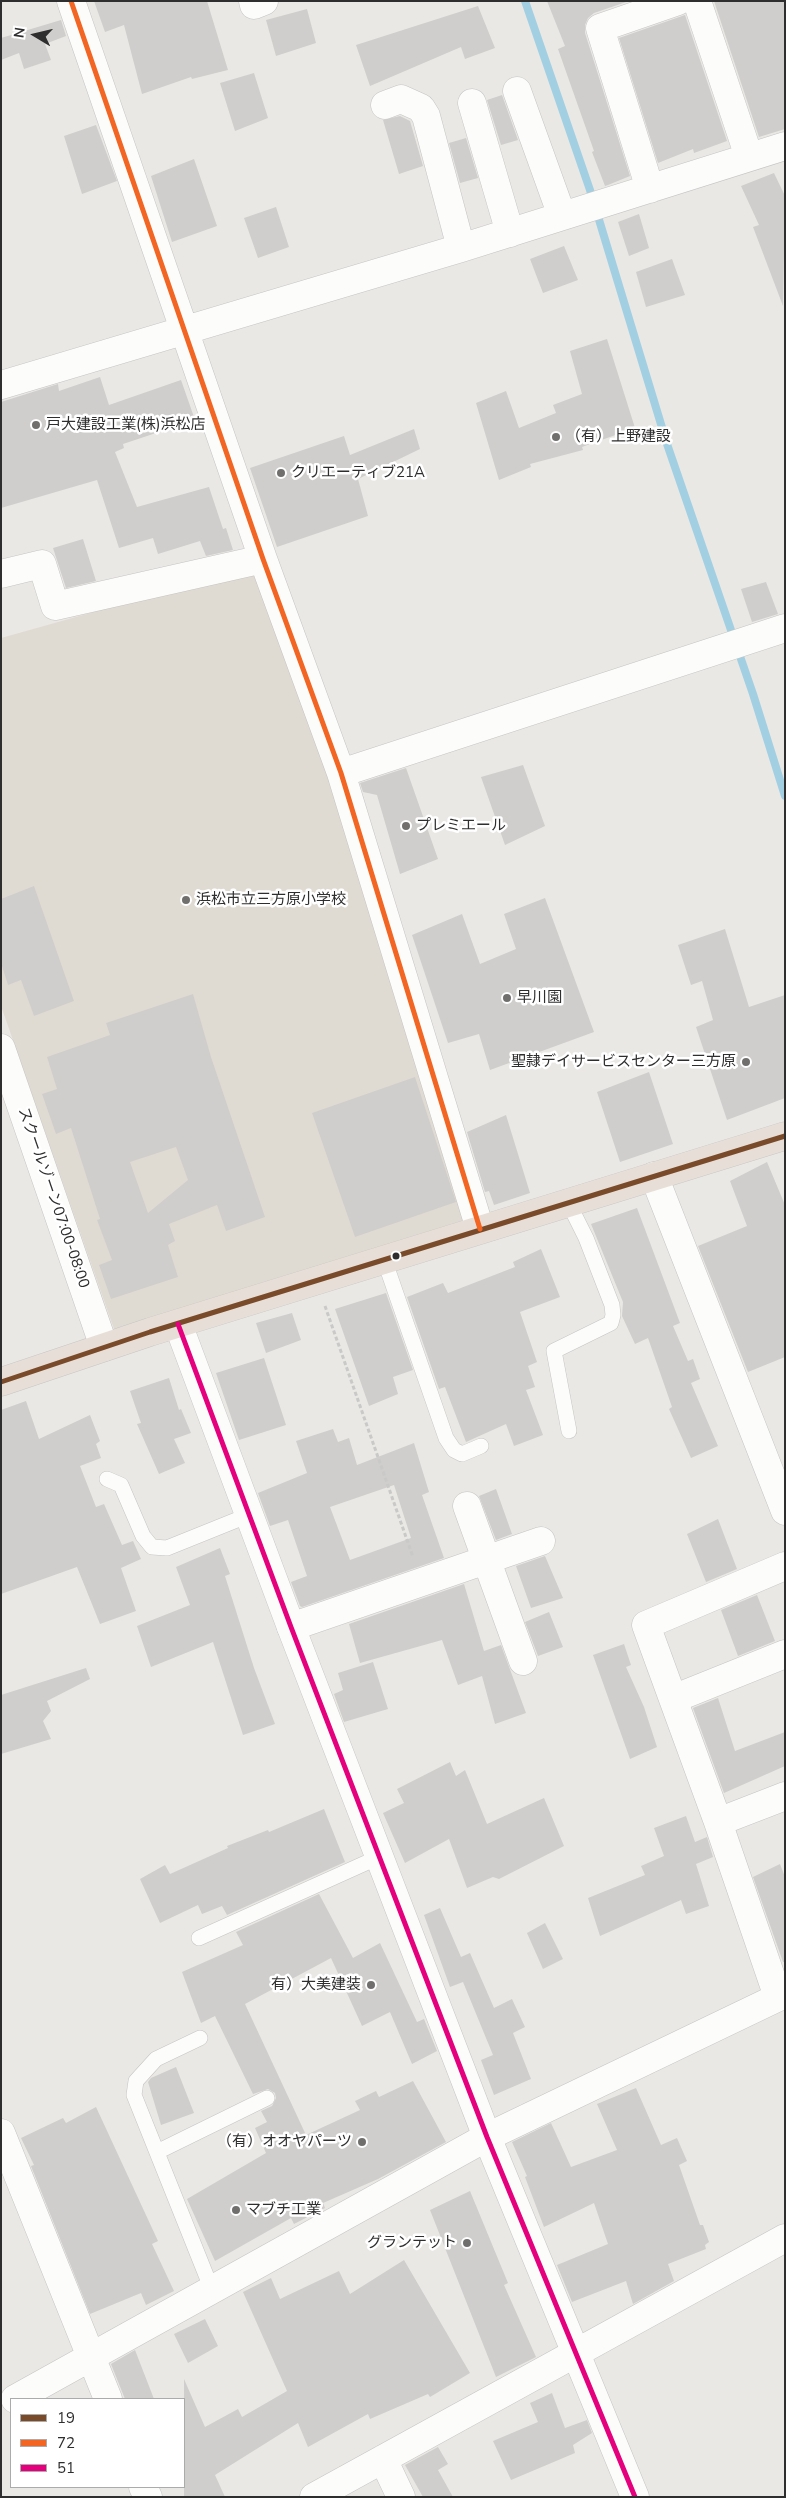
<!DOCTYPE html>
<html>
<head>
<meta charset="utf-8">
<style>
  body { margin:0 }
  #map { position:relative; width:786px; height:2498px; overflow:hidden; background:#eae8e5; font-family:"Nunito Sans",sans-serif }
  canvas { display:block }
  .frame { position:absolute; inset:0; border:2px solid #2e2e2e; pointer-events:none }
  .legend { position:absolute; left:10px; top:2398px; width:175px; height:90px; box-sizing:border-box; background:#fff; border:1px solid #ababab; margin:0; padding:6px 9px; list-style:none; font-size:15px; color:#2e2e2e }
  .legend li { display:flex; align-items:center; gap:10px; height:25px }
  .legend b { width:25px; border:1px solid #ababab }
  .north { position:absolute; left:10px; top:10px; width:50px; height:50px; -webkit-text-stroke:4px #fff; paint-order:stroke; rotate:279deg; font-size:14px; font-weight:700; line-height:20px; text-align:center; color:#2e2e2e }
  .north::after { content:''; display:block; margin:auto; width:18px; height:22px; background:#2e2e2e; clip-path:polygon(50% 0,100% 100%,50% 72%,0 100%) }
</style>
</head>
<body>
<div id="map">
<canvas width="786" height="2498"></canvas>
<div class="frame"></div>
<ul class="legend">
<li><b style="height:6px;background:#7a4b2a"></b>19</li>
<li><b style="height:6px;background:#f26522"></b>72</li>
<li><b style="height:6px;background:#e5007d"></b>51</li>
</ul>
<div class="north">N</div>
</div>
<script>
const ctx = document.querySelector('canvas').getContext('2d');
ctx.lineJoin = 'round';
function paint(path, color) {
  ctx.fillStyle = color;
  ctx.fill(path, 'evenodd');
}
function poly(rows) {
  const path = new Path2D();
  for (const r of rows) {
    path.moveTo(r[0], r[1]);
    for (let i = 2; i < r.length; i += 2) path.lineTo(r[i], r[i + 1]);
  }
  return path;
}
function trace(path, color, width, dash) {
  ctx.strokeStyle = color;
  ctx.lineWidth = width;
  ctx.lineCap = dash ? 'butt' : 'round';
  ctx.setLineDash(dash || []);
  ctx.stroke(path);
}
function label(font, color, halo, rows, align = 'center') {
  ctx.font = font + ' "Nunito Sans","Noto Sans JP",sans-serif';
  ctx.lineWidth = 5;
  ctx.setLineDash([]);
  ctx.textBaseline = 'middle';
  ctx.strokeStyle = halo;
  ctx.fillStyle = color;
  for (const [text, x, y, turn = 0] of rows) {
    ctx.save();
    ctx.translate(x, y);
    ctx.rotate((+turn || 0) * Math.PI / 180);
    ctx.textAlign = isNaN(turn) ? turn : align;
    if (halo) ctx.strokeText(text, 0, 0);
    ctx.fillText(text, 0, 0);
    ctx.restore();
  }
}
const education = poly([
  [254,567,339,795,466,1220,114,1329,1,1006,1,638]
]);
const stream = poly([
  [525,1,590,190,667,444,753,694,785,796]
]);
const building = poly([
  [94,1,207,1,228,70,192,79,191,77,142,94,124,25,105,32],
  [547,1,629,1,594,13,588,18,585,25,585,33,630,176,608,185,605,186,592,152,594,151,558,49,565,46],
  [714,1,785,1,785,129,759,137],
  [478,6,495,48,465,59,461,47,370,86,356,45],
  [307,9,316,43,276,56,266,20],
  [685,15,727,141,694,153,693,149,658,163,619,38],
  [61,20,66,36,45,44,51,60,24,69,19,53,1,60,1,38],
  [254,73,268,118,235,131,220,83],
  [502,95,518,140,501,145,487,100],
  [400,116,410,121,423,166,399,174,383,120],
  [96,125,117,181,82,194,64,136],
  [466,138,478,178,460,183,449,143],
  [194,159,217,226,172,242,151,176],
  [774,173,785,196,783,306,753,227,759,225,741,186],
  [276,207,289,247,258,258,244,218],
  [639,214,649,248,629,256,618,222],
  [564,246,578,280,543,293,530,259],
  [672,259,685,295,646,307,636,272],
  [607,339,635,428,582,447,583,450,530,464,531,467,499,480,476,403,506,391,519,428,556,413,553,405,582,394,570,351],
  [100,377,109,405,181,380,195,420,123,444,124,448,115,452,137,507,209,487,223,529,226,528,233,550,206,556,200,541,158,554,153,538,119,548,97,480,1,508,1,402,58,384,59,391],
  [414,429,420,449,358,479,368,516,277,547,250,468,344,436,350,455],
  [83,539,96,581,66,588,53,548],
  [766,582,778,614,752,622,741,589],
  [523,765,545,826,505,845,481,777],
  [406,768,438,859,400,874,377,795,363,792,360,783],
  [34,886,74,1001,34,1016,21,980,8,985,1,963,1,899],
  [545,898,594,1032,490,1070,479,1034,448,1043,412,935,462,914,480,964,516,949,504,914],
  [725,929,749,1007,785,995,785,1098,727,1120,696,1027,713,1020,702,981,691,985,678,945],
  [193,994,211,1057,265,1217,226,1231,217,1205,169,1224,175,1241,168,1245,178,1277,111,1299,99,1265,112,1260,97,1220,100,1219,71,1128,56,1134,42,1094,57,1089,47,1057,110,1035,106,1023],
  [176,1147,188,1180,148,1213,130,1162],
  [649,1072,673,1144,620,1162,597,1092],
  [415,1077,456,1202,355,1237,312,1113],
  [506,1115,530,1193,494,1205,489,1191,485,1192,467,1132],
  [767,1162,785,1205,785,1357,748,1372,698,1246,747,1226,730,1181],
  [637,1208,680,1323,673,1326,688,1361,693,1359,700,1379,691,1383,718,1446,691,1458,669,1409,672,1407,648,1338,635,1344,622,1316,623,1302,591,1224],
  [541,1249,560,1297,520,1312,537,1362,528,1366,535,1387,526,1390,543,1435,514,1446,506,1424,466,1442,445,1387,439,1389,407,1297,443,1283,448,1293,515,1267,513,1262],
  [386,1293,413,1370,393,1377,398,1394,369,1406,335,1309],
  [292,1313,301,1340,266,1353,256,1323],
  [264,1358,286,1425,239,1440,216,1373],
  [169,1378,179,1410,181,1409,191,1433,174,1439,185,1463,159,1474,137,1424,141,1423,130,1391],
  [26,1401,39,1439,90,1415,100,1441,96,1444,101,1458,80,1466,96,1507,104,1504,122,1545,133,1541,141,1559,121,1568,136,1611,100,1624,77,1567,1,1594,1,1410],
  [333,1429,338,1442,349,1438,357,1465,414,1443,429,1492,422,1495,444,1558,302,1607,300,1606,291,1582,307,1576,288,1520,270,1526,258,1493,307,1473,296,1441],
  [394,1485,411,1538,350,1560,330,1507],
  [496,1489,512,1534,496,1540,479,1496],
  [718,1519,737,1569,706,1582,687,1534],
  [220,1548,230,1574,225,1576,254,1668,275,1724,243,1735,213,1642,151,1667,137,1626,190,1605,176,1567],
  [545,1556,563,1598,531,1608,516,1566],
  [464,1584,484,1651,501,1645,526,1713,495,1724,482,1676,458,1685,442,1640,360,1663,349,1624],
  [757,1595,775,1641,738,1656,721,1610],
  [549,1612,563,1647,538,1656,525,1622],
  [624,1644,631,1665,626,1667,644,1707,657,1747,630,1759,593,1655],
  [373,1662,388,1709,344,1722,334,1694,343,1690,338,1673],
  [86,1668,90,1679,47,1701,51,1711,43,1721,51,1739,1,1754,1,1695],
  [718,1698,735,1751,785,1732,785,1766,724,1793,693,1708],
  [450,1762,456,1776,465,1770,487,1824,544,1798,564,1846,499,1879,493,1877,467,1888,449,1839,405,1863,383,1813,404,1803,397,1789],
  [324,1809,345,1862,227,1915,222,1906,202,1914,198,1905,160,1923,140,1879,165,1865,170,1874,228,1848,227,1846,268,1830,269,1832],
  [686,1816,695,1842,707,1837,713,1857,696,1864,709,1906,686,1914,681,1900,600,1936,588,1898,645,1875,641,1866,664,1856,654,1828],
  [780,1864,785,1877,785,1962,783,1962,753,1877],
  [319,1894,353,1958,380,1943,417,2022,424,2019,437,2051,412,2064,390,2012,362,2026,331,1958,245,2004,306,2135,360,2110,355,2101,376,2091,379,2097,413,2081,446,2142,378,2179,323,2203,325,2208,294,2224,291,2218,215,2261,187,2199,266,2153,255,2128,267,2122,261,2111,272,2106,276,2098,275,2093,268,2089,253,2094,215,2016,201,2023,182,1972,243,1945,236,1932],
  [440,1908,461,1957,470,1953,494,2008,512,1999,525,2027,513,2033,531,2079,494,2095,481,2060,493,2055,463,1982,450,1987,424,1915],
  [545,1923,563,1959,543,1969,527,1933],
  [176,2067,194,2113,161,2125,148,2082,151,2078],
  [636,2088,661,2145,677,2138,687,2161,679,2165,700,2225,703,2225,709,2242,705,2245,706,2249,668,2264,674,2281,633,2304,626,2281,572,2302,557,2265,608,2244,594,2203,544,2227,525,2177,527,2176,512,2142,551,2123,571,2167,617,2150,597,2104],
  [96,2107,158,2241,152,2244,174,2291,146,2305,141,2293,90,2314,31,2166,34,2165,21,2138,63,2118,66,2123],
  [470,2191,508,2283,504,2285,536,2357,496,2377,430,2210],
  [404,2260,470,2373,430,2397,428,2394,370,2419,368,2414,308,2447,298,2423,215,2475,225,2497,184,2497,184,2379,205,2427,238,2409,242,2417,287,2391,243,2292,271,2278,280,2299,339,2271,350,2294],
  [205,2319,218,2346,188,2363,174,2334],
  [135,2350,154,2399,125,2399,111,2364],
  [552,2393,565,2428,587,2420,592,2433,573,2445,575,2453,511,2480,493,2441,538,2422,530,2403],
  [438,2447,448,2464,438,2470,453,2497,423,2497,405,2465]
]);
const path = poly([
  [325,1306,413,1557]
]);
const lane = poly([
  [568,1202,586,1238,612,1305,613,1315,611,1323,554,1351,569,1431],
  [384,1259,446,1438,454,1450,462,1454,481,1446],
  [107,1479,121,1485,143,1536,152,1547,167,1548,249,1515],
  [199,1938,379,1857],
  [200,2038,156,2059,136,2081,134,2095,212,2290],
  [157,2152,267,2098]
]);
const street = poly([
  [71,1,263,559,341,773,480,1229],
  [253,1,254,5,264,1],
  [697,1,749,157],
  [517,91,562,216],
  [472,103,510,233],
  [385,105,401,99,421,108,426,116,461,248],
  [650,189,600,28,678,1],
  [1,385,461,248,785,146],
  [1,574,42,564,55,606,263,559],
  [341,773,785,628],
  [1,1048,104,1347],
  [654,1176,785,1511],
  [467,1506,523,1661],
  [785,1566,646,1625,673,1699,785,1654],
  [291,1627,541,1541],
  [673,1699,718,1822],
  [778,1997,718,1822,785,1796],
  [1,2133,108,2399],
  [15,2399,487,2137,785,1994],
  [383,2459,401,2497],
  [143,2487,148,2497],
  [314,2497,785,2238]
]);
const secondary = poly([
  [178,1324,291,1627,487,2137,635,2497]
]);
const highway = poly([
  [1,1382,150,1332,785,1136]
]);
const bus1 = poly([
  [1,1382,150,1332,785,1136]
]);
const bus2 = poly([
  [71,1,263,559,341,773,480,1229]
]);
const bus3 = poly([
  [178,1324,291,1627,487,2137,635,2497]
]);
const markers = [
  [36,425,5,"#706f6e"],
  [556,437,5,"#706f6e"],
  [281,473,5,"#706f6e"],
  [406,826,5,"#706f6e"],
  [186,900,5,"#706f6e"],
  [507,998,5,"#706f6e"],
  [746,1062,5,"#706f6e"],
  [396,1256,4.5,"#2e2e2e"],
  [371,1985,5,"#706f6e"],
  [362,2142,5,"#706f6e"],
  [236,2210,5,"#706f6e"],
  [467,2243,5,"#706f6e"]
];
const poiNames = [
  ["戸大建設工業(株)浜松店",46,425],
  ["（有）上野建設",566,437],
  ["クリエーティブ21A",291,473],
  ["プレミエール",416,826],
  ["浜松市立三方原小学校",196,900],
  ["早川園",517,998],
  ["聖隷デイサービスセンター三方原",736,1062,"right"],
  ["有）大美建装",361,1985,"right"],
  ["（有）オオヤパーツ",352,2142,"right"],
  ["マブチ工業",246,2210],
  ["グランテット",457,2243,"right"]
];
const streetNames = [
  ["スクールゾーン07:00-08:00",53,1198,71]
];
paint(education, '#e0dbd2');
trace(stream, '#a2d0e2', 8);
paint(building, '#cfcecc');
trace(lane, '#c5c4c4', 16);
trace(street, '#c5c4c4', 29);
trace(secondary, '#c5c4c4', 29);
trace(highway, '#c6c5c4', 29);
trace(path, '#c9c9c8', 3, [4, 2.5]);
trace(lane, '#fcfcfb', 15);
trace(street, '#fcfcfb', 28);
trace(secondary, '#fcfcfb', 28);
trace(highway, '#e7dfd7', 28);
trace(bus1, '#7a4b2a', 5);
trace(bus2, '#f26522', 5);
trace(bus3, '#e5007d', 5);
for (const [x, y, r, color] of markers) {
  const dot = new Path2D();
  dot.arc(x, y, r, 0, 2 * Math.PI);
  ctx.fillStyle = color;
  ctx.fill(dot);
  trace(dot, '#fff', 2);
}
label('15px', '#2e2e2e', '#fff', poiNames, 'left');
label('15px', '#2e2e2e', '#fff', streetNames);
</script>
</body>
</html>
